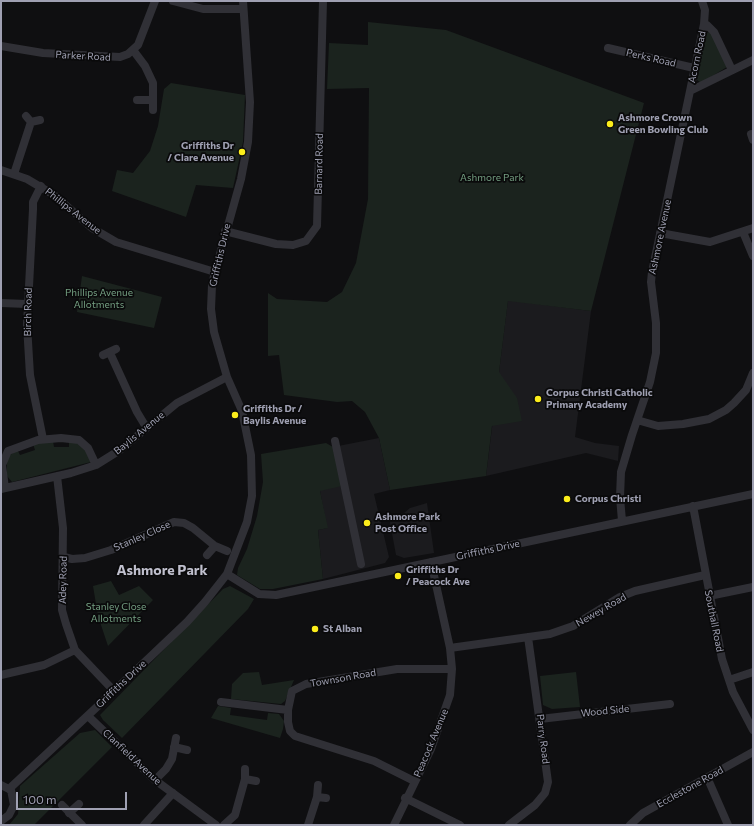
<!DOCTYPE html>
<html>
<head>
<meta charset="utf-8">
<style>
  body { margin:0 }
  #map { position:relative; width:754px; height:826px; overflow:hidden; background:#0f0f11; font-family:Commissioner,sans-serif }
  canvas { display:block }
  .frame { position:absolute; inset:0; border:2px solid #9fa0b2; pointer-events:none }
  .scale { position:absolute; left:16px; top:792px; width:111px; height:18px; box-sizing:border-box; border:2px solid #9fa0b2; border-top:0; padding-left:5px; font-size:12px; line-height:14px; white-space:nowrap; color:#9fa0b2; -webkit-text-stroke:3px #0a0a0b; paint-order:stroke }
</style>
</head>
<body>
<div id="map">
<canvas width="754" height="826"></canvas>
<div class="frame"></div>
<div class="scale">100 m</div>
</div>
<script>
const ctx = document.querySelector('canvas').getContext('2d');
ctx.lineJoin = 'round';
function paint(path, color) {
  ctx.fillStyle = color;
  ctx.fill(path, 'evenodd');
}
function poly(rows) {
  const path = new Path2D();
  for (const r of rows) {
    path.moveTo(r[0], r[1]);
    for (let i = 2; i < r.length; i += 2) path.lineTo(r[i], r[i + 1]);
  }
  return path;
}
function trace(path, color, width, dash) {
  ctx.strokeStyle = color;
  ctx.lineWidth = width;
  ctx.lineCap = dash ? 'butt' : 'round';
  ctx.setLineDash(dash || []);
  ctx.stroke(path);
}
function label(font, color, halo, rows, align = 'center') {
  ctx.font = font + ' Commissioner,sans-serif';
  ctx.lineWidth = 3.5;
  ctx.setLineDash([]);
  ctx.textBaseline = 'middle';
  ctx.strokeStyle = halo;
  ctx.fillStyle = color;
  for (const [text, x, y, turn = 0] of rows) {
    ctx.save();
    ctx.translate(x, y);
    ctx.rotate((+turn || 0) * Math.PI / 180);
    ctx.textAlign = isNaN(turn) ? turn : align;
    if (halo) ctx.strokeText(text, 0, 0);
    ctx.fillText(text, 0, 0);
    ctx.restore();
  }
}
const built = poly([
  [508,300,591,311,575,437,595,443,619,446,618,461,586,453,486,476],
  [379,438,390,490,374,494,389,557,385,563,323,579,318,530,327,528,320,491,333,447],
  [427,503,434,553,404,558,396,555,389,517,404,513,410,508]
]);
const green = poly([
  [368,22,446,30,644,103,591,311,508,301,499,372,517,398,522,421,492,426,486,476,390,490,379,438,365,412,352,401,337,402,284,395,279,355,268,356,268,293,277,299,327,302,342,292,356,263,368,199,369,88,327,89,329,43,368,45],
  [708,32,712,33,727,67,701,83,696,79,705,35],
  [171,83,245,95,243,142,233,188,196,185,186,217,112,191,117,170,133,173,150,151,158,126,164,89],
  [82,276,162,297,154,328,77,312],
  [53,441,54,447,69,447,69,441,78,443,87,450,91,462,12,482,7,476,7,458,17,449,20,455,35,450,33,444],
  [326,443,333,447,342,486,320,491,328,528,318,530,323,579,273,589,260,589,237,575,238,568,247,549,257,516,263,482,261,454],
  [111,581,119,595,139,586,153,600,108,646,98,616,93,586],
  [230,586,254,599,248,609,122,738,103,720,100,715,223,589],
  [259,672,262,685,294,680,285,701,281,704,231,699,232,684,243,673],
  [576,672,580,707,552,709,543,705,540,676],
  [218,706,231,708,230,715,267,720,268,713,279,714,284,721,283,729,280,738,211,718],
  [95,730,112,747,34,825,9,825,18,814,20,786,80,733]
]);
const minor = poly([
  [173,1,203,9,243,9],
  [702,1,705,10,704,24,707,25,714,32,732,70],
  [1,46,43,53,120,57,128,54,138,45,155,1],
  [608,48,694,68],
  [133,50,145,66,153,83,153,110],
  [690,91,704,24],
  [137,100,153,100],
  [26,116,31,122,40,120],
  [751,134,753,140],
  [1,170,27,179,54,195,92,228,116,242,215,272],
  [14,174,31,122],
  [41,186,33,202,33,209,27,325,30,375,43,439],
  [225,231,276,244,293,245,306,241,317,226,323,1],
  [743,232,753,256],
  [660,233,710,242,753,228],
  [1,303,27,304],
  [110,353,137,412,146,427],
  [103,355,116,349],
  [637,420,658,426,683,424,709,419,726,410,734,403,746,390,753,373],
  [335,441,361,564],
  [57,476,63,528,62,610,66,624,75,650,114,691],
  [5,488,2,465,8,451,38,440,61,438,79,440,88,448,96,465],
  [1,489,71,473,96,465,120,450,177,403,227,377],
  [693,506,722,659,733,692,753,730],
  [622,521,620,497,621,472,632,435,650,382,656,353,656,323,651,282,652,272,690,91,753,60],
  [207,555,215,546],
  [64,557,72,559,85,558,111,550,174,522,184,523,193,528,215,546,227,551],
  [227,574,259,594,276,595,753,494],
  [709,596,753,587],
  [450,648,550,634,573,626,620,597,635,591,705,575],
  [1,675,44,665,75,650],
  [729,680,753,672],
  [221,702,288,710],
  [88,716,155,780,216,825],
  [540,719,670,704],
  [174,747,187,750],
  [707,777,728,825],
  [245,779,256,781],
  [155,780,166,769,172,759,176,738],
  [414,781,374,761,295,736,290,731,288,722,288,710,292,691,306,684,397,669,452,669],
  [1,785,11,790,14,805,9,815,1,821],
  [9,789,129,677,187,622,205,602,227,574,247,522,252,496,251,455,242,411,227,377,214,332,211,309,212,285,215,272,241,179,248,142,250,102,243,1],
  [317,797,326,798],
  [405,798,460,825],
  [62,805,82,825],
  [69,813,79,804],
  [144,825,173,793],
  [224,825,235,815,245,779,245,769],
  [308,825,317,797,318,785],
  [394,825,431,749,450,695,452,669,450,648,431,562],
  [509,825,535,805,545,793,548,782,528,637],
  [630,825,643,813,753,752]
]);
const markers = [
  [610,124,4,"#fced1b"],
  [242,152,4,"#fced1b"],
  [538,399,4,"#fced1b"],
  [235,415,4,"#fced1b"],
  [567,499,4,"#fced1b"],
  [367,523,4,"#fced1b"],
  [398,576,4,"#fced1b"],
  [315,629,4,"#fced1b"]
];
const streetNames = [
  ["Parker Road",83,56,3],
  ["Acorn Road",697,57,-78],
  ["Perks Road",651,58,13],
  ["Barnard Road",319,164,-89],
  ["Phillips Avenue",73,211,38],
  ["Ashmore Avenue",660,237,-78],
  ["Griffiths Drive",220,255,-77],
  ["Birch Road",28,312,-89],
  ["Baylis Avenue",139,433,-39],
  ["Stanley Close",142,536,-24],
  ["Griffiths Drive",488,550,-12],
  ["Adey Road",63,580,-89],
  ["Newey Road",601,610,-30],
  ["Southall Road",714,621,79],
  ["Townson Road",343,678,-10],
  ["Griffiths Drive",121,684,-43],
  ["Wood Side",605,711,-6],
  ["Parry Road",543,739,83],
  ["Peacock Avenue",431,743,-67],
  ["Clanfield Avenue",132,757,43],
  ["Ecclestone Road",690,787,-29]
];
const poiNames = [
  ["Ashmore Crown",618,118],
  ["Green Bowling Club",618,130],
  ["Griffiths Dr",234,146,"right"],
  ["/ Clare Avenue",234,158,"right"],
  ["Corpus Christi Catholic",546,393],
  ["Primary Academy",546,405],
  ["Griffiths Dr /",243,409],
  ["Baylis Avenue",243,421],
  ["Corpus Christi",575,499],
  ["Ashmore Park",375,517],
  ["Post Office",375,529],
  ["Griffiths Dr",406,570],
  ["/ Peacock Ave",406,582],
  ["St Alban",323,629]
];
const parkNames = [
  ["Ashmore Park",492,178],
  ["Phillips Avenue",99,293],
  ["Allotments",99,305],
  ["Stanley Close",116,607],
  ["Allotments",116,619]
];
const districtNames = [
  ["Ashmore Park",162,570]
];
paint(built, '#1b1b1e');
paint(green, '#1b231e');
trace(minor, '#303036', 8);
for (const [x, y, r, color] of markers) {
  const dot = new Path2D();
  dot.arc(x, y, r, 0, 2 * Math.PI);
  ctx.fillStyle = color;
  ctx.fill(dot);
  trace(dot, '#0a0a0b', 1.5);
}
label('10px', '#9fa0b2', '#0a0a0b', streetNames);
label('bold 10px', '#9fa0b2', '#0a0a0b', poiNames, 'left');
label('10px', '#749f82', '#0a0a0b', parkNames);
label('bold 14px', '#c0c0ce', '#0a0a0b', districtNames);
</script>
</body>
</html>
